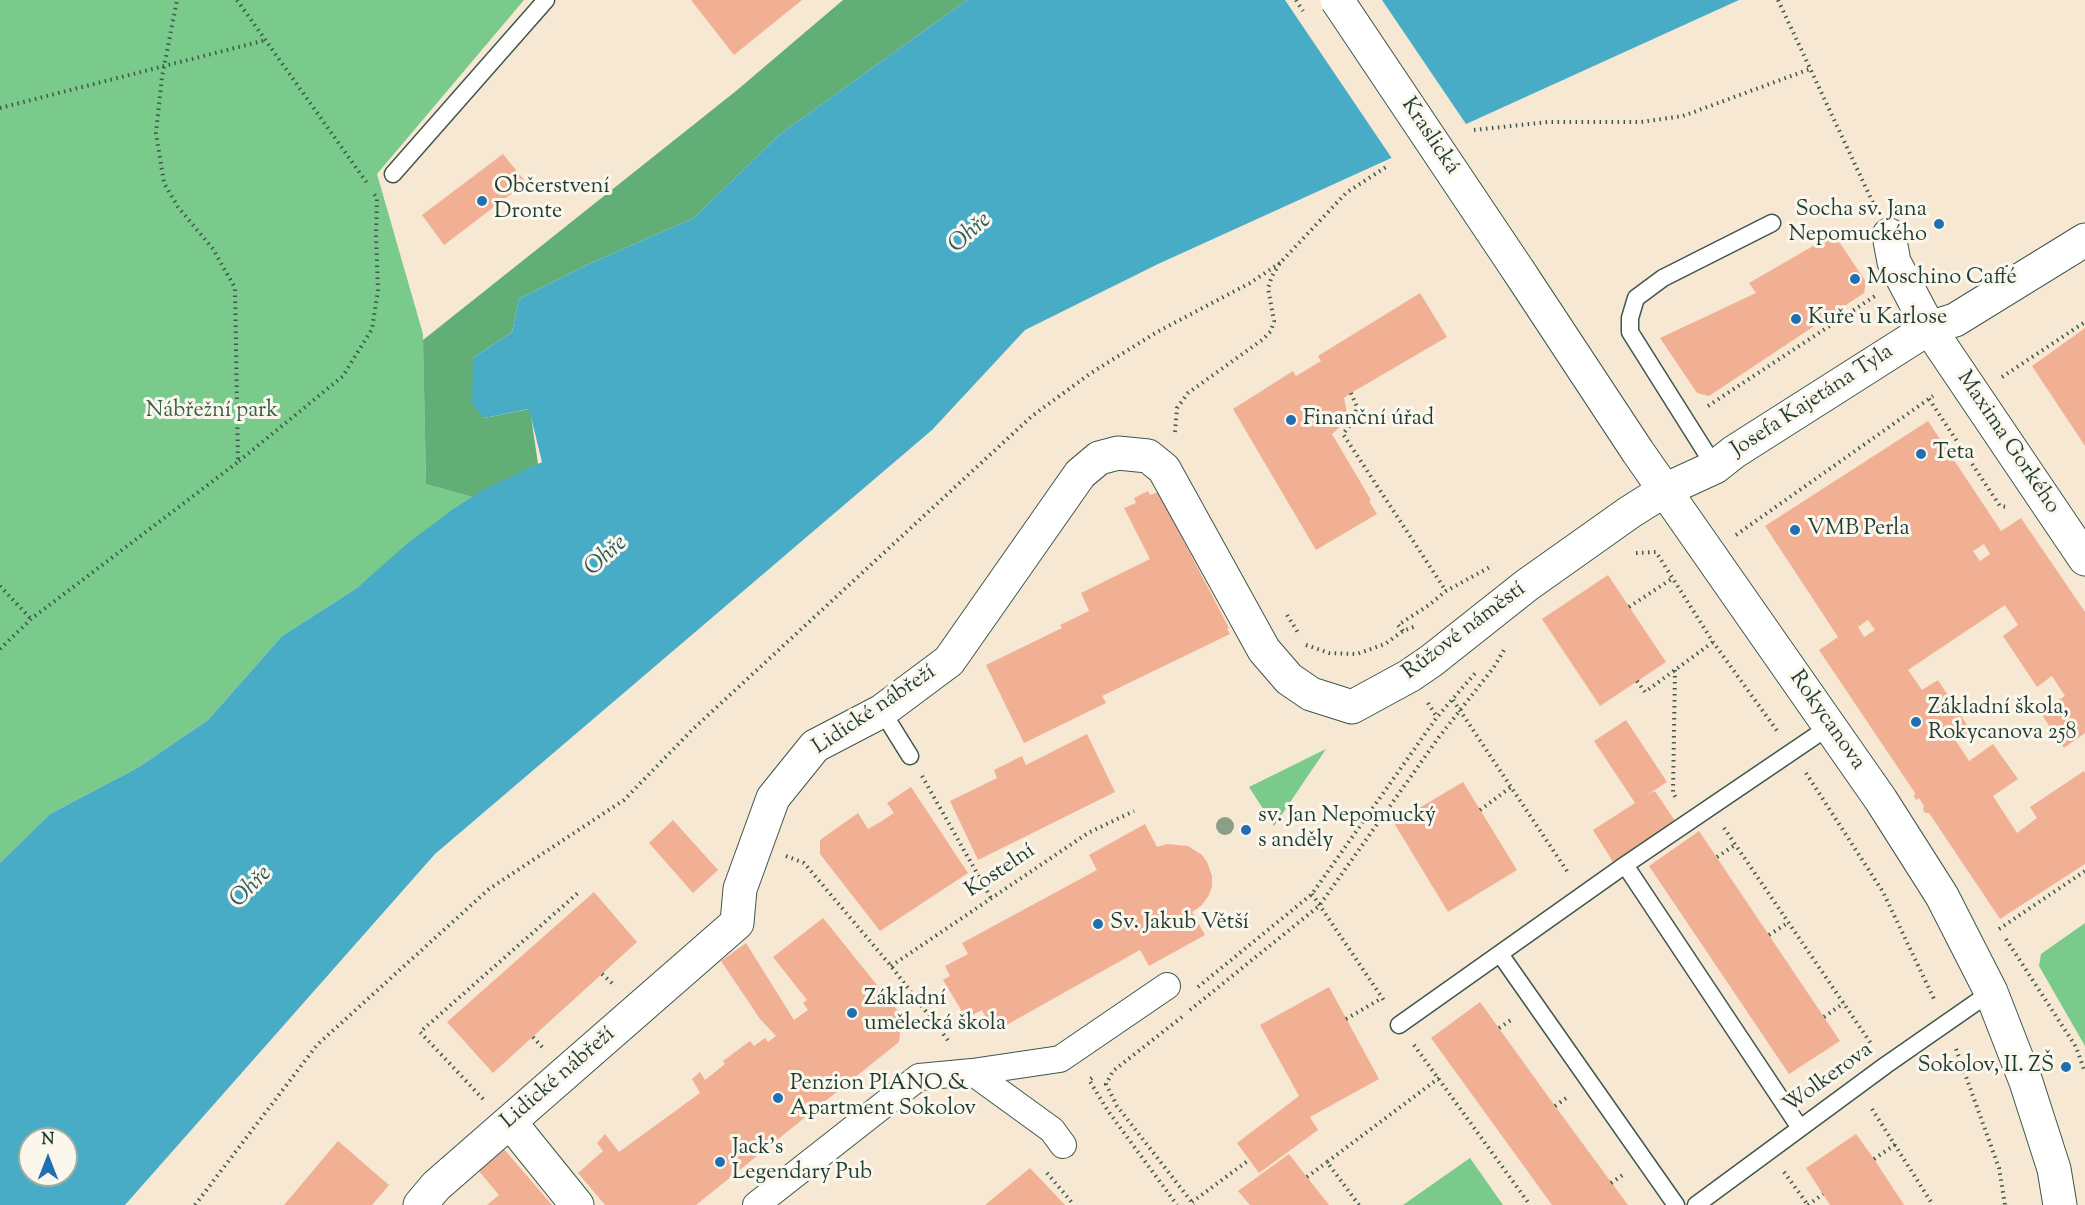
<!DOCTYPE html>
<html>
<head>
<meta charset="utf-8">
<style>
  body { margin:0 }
  #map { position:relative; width:2085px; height:1205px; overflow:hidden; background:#f6e8d3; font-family:"Sorts Mill Goudy",serif }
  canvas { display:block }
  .north { position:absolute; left:18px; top:1127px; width:60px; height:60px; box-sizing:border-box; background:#fbf7ec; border:2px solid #a3ada2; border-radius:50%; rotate:0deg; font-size:16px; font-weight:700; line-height:24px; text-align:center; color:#1f3d34 }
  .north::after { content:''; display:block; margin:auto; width:21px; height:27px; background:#1f6fb2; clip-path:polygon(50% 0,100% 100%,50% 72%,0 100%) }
</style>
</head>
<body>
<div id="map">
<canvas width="2085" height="1205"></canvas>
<div class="north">N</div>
</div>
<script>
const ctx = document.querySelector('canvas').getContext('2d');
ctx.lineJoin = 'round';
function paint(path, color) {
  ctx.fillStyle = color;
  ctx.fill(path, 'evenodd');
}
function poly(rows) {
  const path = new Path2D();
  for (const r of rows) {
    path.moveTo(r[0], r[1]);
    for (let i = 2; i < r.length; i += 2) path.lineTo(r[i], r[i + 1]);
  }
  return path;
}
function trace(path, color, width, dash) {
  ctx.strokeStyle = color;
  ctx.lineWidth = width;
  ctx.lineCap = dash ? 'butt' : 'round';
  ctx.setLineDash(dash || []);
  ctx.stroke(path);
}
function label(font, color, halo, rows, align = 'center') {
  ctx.font = font + ' "Sorts Mill Goudy",serif';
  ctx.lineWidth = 6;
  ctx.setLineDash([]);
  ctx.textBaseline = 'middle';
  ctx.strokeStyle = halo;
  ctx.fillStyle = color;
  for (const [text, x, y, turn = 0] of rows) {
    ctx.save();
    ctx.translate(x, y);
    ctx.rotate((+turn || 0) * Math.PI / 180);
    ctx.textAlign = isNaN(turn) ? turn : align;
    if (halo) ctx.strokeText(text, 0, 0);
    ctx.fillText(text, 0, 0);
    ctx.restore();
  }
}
const green = poly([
  [0,0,524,0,377,174,423,334,426,484,472,497,357,588,282,636,208,720,139,767,50,814,0,863],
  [1326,749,1274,826,1249,787],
  [2085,923,2085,1046,2039,966,2041,954],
  [1470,1158,1503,1205,1403,1205]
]);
const forest = poly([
  [843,0,967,0,779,135,694,218,591,263,519,299,512,332,473,358,484,418,530,409,538,464,472,497,426,484,423,340,736,91]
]);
const water = poly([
  [967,0,1739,0,1158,264,1025,330,932,430,435,854,125,1205,0,1205,0,863,50,814,139,767,208,720,282,636,357,588,408,543,452,510,481,491,542,462,529,409,484,418,472,403,473,358,512,332,519,299,591,263,694,218,779,135],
  [30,1139,66,1139,66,1175,30,1175]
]);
const pier = poly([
  [1285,0,1382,0,1468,127,1393,160]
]);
const building = poly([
  [691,0,802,0,734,55],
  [503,154,528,185,526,188,523,185,444,245,422,215],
  [1834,234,1866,282,1864,293,1709,396,1697,393,1660,338,1756,293,1749,283],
  [1420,293,1447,337,1351,393,1344,398,1347,413,1340,427,1332,434,1371,500,1369,501,1377,514,1316,550,1233,409,1293,371,1296,376,1321,361,1318,356],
  [2085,328,2085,446,2032,366],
  [1928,421,2001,531,2021,518,2085,612,2085,733,2064,748,2040,712,2065,696,2052,676,2037,687,2003,636,2018,625,2005,605,1908,670,1922,690,1938,680,1971,731,1956,741,1969,761,1993,744,2018,779,1993,796,2017,833,2037,818,2030,807,2084,771,2085,773,2085,864,2000,919,1929,813,1925,813,1923,810,1924,806,1919,798,1916,800,1914,796,1915,793,1819,650,1838,637,1765,526],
  [1984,544,1990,554,1980,561,1973,551],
  [1868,620,1875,630,1864,637,1858,627],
  [1148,491,1150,495,1158,492,1229,628,1227,629,1230,634,1102,696,1106,703,1024,743,986,665,1062,628,1060,625,1089,611,1081,593,1150,559,1124,508,1136,503,1134,498],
  [1608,575,1666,662,1600,706,1542,619],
  [1626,720,1667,782,1647,795,1655,791,1675,821,1613,862,1593,830,1635,803,1594,741],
  [1087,734,1115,792,978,860,950,801,997,778,994,770,1022,756,1026,765],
  [1463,782,1517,870,1448,912,1394,823],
  [911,787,968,873,880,931,820,854,820,840,858,813,868,829,882,821,894,813,887,803],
  [673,820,718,870,693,893,649,843],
  [1145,824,1157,847,1167,844,1188,846,1202,855,1207,862,1212,876,1212,886,1209,895,1202,905,1192,912,1205,935,1149,966,1140,950,994,1032,982,1010,966,1018,943,980,950,976,945,966,968,954,962,943,1097,870,1089,855],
  [1699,831,1840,1041,1789,1074,1649,866],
  [594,892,637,942,493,1073,447,1022],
  [823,918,902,1016,899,1042,696,1205,605,1205,578,1173,603,1151,597,1143,605,1134,619,1152,700,1093,692,1079,700,1072,705,1080,725,1064,723,1061,750,1041,754,1046,765,1038,768,1042,776,1036,760,1019,721,961,746,943,794,1020,808,1010,803,1003,807,1000,773,957],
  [1329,987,1379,1079,1310,1117,1318,1130,1259,1173,1237,1143,1299,1096,1260,1025],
  [1480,1002,1555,1106,1628,1205,1552,1205,1431,1038],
  [1856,1134,1874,1159,1904,1205,1830,1205,1806,1168],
  [338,1141,389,1185,372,1205,284,1205],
  [503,1148,552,1205,487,1205,499,1195,478,1170],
  [1289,1154,1307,1177,1329,1205,1250,1205,1238,1191],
  [1030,1168,1065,1205,985,1205]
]);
const path = poly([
  [237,0,367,183],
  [1778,0,1874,205],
  [0,108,266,40],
  [1474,130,1548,122,1641,122,1683,116,1810,69],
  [2002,377,2085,322],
  [1351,393,1357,407,1354,420,1343,434,1446,591],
  [1929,399,2000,506,2007,507],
  [1708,406,1875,296],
  [1175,432,1177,408,1188,393,1262,340,1271,331,1274,321,1268,288,1272,276,1280,263,1346,193,1386,167],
  [239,461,343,376,372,329,378,290,376,237,377,198,374,194],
  [1736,535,1933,396],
  [1636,553,1656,552,1713,642,1778,732],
  [0,586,31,619],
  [1629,607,1673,578],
  [1287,615,1299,634],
  [1403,631,1398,625,1429,605,1446,591,1490,567],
  [1306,645,1329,653,1357,654,1385,644,1403,631,1416,626],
  [0,649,31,619,238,462,235,288,213,249,178,207,164,183,156,133,162,77,177,0],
  [1675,670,1673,793,1676,798],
  [1637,681,1645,692,1713,642],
  [1453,700,1569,874],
  [1428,703,1437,717],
  [1806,773,1883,892,1935,1001],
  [922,776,991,898],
  [1480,810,1511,787],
  [1724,828,1872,1045],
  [786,856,804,863,891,966,950,1043],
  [1717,857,1735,845],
  [1312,894,1385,1002],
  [1999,929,2085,871],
  [1769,935,1789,922],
  [2006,939,2076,1047,2085,1072],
  [891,966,1088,833,1134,811],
  [602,974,614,985],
  [1198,987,1312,894,1437,717,1477,671],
  [1190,1010,1319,906,1439,737,1494,667,1504,650],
  [1182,1017,1113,1071,1106,1084,1117,1106,1194,1205],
  [1824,1017,1844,1003],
  [1346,1019,1382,998],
  [1499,1028,1514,1018],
  [533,1037,543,1048],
  [1414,1045,1530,1205],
  [1956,1049,1999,1168,2005,1205],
  [1092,1078,1089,1080,1108,1111,1177,1205],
  [483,1099,420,1032,579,892],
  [1555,1106,1569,1096],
  [1872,1109,1933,1205],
  [1874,1159,1896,1144],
  [1784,1172,1808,1205],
  [1047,1173,1074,1205],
  [1307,1177,1327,1162],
  [1611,1183,1624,1174],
  [1192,1202,1249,1160],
  [195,1205,317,1045,489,889,624,800,692,730,1032,416,1091,373,1157,332,1250,283,1280,263],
  [1359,1205,1327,1162,1439,1078],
  [1808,1205,1823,1194]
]);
const service = poly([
  [393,174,546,0],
  [1715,467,1630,332,1630,318,1636,298,1663,278,1772,223],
  [882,711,910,756],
  [1625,865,1800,1128],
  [1500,954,1676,1205],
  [1399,1025,1625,865,1830,726],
  [1696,1205,1886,1065,1991,992]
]);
const pedestrian = poly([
  [972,1072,1052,1130,1063,1145],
  [756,1205,919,1077,972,1072,1060,1059,1167,986]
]);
const minor = poly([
  [1889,235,1894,262,1929,328,2085,559],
  [510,1122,577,1205],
  [420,1205,436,1186,737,923,740,889,773,798,815,746,882,711,949,661,1080,474,1099,458,1118,453,1148,456,1164,469,1264,650,1289,679,1311,694,1352,707,1409,676,1431,661,1527,585,1630,512,1665,490,1715,467,1734,452,1929,328,1955,320,2085,240]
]);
const tertiary = poly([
  [1520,273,1638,452,1881,800,1942,896,1991,992,2026,1082,2054,1169,2060,1205]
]);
const pathBridge = poly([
  [1296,0,1303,11]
]);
const tertiaryBridge = poly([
  [1337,0,1520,273]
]);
const trees = [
  [1225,826]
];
const markers = [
  [482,201,6,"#1f6fb2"],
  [1939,224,6,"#1f6fb2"],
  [1855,279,6,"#1f6fb2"],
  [1796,319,6,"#1f6fb2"],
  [1291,420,6,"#1f6fb2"],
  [1921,454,6,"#1f6fb2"],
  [1795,530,6,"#1f6fb2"],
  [1916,722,6,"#1f6fb2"],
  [1246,830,6,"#1f6fb2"],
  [1098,924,6,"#1f6fb2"],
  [852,1013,6,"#1f6fb2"],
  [2066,1067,6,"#1f6fb2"],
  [778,1098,6,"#1f6fb2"],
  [720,1162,6,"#1f6fb2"]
];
const streetNames = [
  ["Kraslická",1429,137,56],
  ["Josefa Kajetána Tyla",1813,402,-33],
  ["Maxima Gorkého",2007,443,56],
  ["Růžové náměstí",1465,632,-37],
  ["Lidické nábřeží",875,711,-34],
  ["Rokycanova",1826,721,55],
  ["Kostelní",1001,872,-34],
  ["Lidické nábřeží",559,1079,-41],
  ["Wolkerova",1829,1079,-36]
];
const poiNames = [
  ["Občerstvení",494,188],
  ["Dronte",494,213],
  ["Socha sv. Jana",1927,211,"right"],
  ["Nepomuckého",1927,236,"right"],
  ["Moschino Caffé",1867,279],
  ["Kuře u Karlose",1808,319],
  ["Finanční úřad",1303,420],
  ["Teta",1933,454],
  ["VMB Perla",1807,530],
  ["Základní škola,",1928,709],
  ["Rokycanova 258",1928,734],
  ["sv. Jan Nepomucký",1258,817],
  ["s anděly",1258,842],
  ["Sv. Jakub Větší",1110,924],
  ["Základní",864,1000],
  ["umělecká škola",864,1025],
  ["Sokolov, II. ZŠ",2054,1067,"right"],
  ["Penzion PIANO &",790,1085],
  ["Apartment Sokolov",790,1110],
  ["Jack's",732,1149],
  ["Legendary Pub",732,1174]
];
const parkNames = [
  ["Nábřežní park",212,412]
];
const waterNames = [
  ["Ohře",971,234,-42],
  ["Ohře",607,557,-42],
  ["Ohře",252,888,-45]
];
paint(green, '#79ca8b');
paint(forest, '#62ae77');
paint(water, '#48acc7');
paint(pier, '#f6e8d3');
paint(building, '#f1b093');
trace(service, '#3f574c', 19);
trace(pedestrian, '#3f574c', 28);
trace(minor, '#3f574c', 35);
trace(tertiary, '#3f574c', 35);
trace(path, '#3f574c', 4, [1.5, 4.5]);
trace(service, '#fff', 16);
trace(pedestrian, '#fff', 26);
trace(minor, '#fff', 33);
trace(tertiary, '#fff', 33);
trace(tertiaryBridge, '#3f574c', 35, []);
trace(pathBridge, '#3f574c', 4, [1.5, 4.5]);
trace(tertiaryBridge, '#fff', 33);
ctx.fillStyle = '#8c9d88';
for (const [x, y] of trees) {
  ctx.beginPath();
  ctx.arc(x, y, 9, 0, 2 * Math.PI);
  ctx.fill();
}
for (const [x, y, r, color] of markers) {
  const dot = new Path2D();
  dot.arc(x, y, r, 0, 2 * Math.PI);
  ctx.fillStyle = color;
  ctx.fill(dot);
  trace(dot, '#fbf7ec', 2);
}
label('22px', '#1f3d34', '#fbf7ec', streetNames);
label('22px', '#1f3d34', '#fbf7ec', poiNames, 'left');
label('22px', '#36604a', '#fbf7ec', parkNames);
label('italic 24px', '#2b5e60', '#fbf7ec', waterNames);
</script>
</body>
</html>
